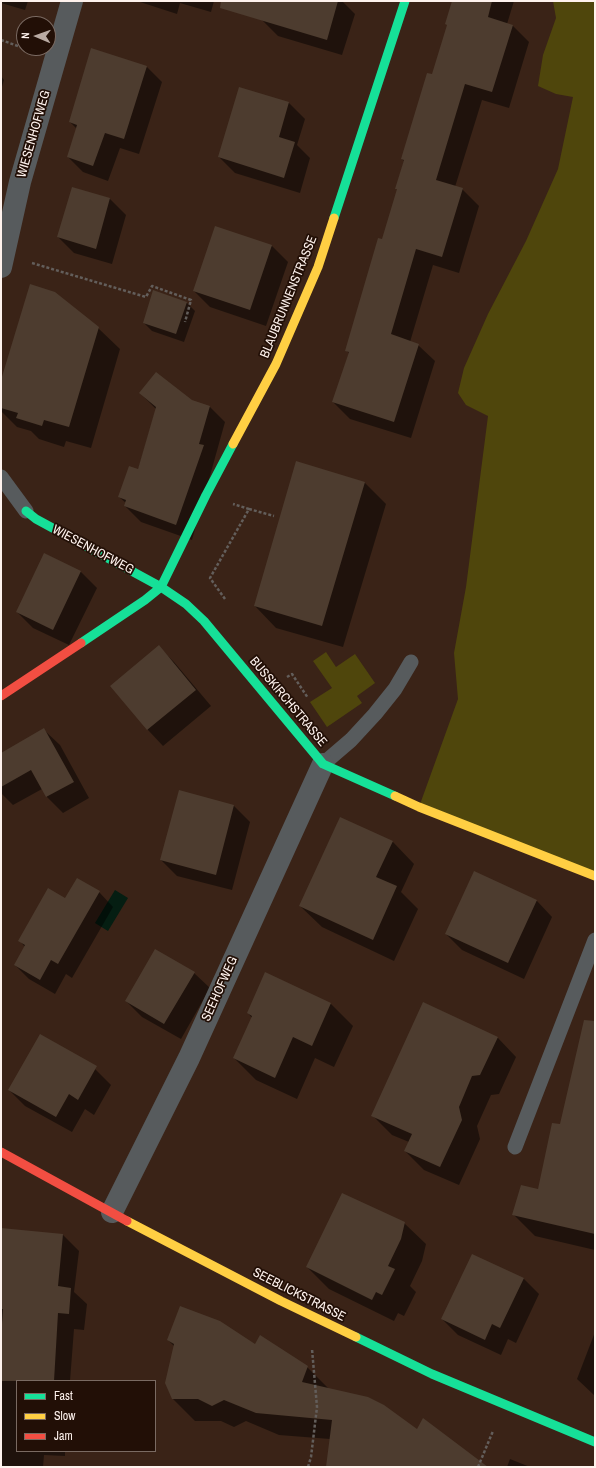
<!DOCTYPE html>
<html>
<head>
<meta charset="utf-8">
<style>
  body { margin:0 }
  #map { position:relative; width:596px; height:1468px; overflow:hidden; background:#3a2317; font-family:"Archivo Narrow",sans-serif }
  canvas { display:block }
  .frame { position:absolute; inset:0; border:2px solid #fef2ed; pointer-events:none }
  .legend { position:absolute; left:16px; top:1380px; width:140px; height:72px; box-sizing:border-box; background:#220f06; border:1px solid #7a6a62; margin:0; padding:5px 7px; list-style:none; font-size:12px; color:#fef2ed }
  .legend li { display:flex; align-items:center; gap:8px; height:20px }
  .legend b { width:20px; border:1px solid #7a6a62 }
  .north { position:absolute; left:16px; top:16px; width:40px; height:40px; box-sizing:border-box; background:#220f06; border:1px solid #7a6a62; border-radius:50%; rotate:272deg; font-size:11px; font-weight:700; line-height:16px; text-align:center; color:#fef2ed }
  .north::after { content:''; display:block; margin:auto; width:14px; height:18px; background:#b9aaa2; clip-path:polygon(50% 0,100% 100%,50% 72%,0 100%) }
</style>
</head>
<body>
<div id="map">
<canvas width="596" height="1468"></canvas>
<div class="frame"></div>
<ul class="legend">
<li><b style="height:5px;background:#16e098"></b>Fast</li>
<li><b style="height:5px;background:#ffcf43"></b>Slow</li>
<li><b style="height:5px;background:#f24e42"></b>Jam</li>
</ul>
<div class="north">N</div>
</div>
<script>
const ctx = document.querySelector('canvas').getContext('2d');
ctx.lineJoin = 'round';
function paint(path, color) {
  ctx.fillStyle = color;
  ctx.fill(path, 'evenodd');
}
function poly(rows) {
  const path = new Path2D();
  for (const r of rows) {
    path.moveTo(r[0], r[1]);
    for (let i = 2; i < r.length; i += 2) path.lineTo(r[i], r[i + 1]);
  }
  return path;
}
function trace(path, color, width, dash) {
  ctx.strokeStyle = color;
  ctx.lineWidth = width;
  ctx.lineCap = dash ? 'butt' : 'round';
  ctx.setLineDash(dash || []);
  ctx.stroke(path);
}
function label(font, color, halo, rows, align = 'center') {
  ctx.font = font + ' "Archivo Narrow",sans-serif';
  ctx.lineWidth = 3.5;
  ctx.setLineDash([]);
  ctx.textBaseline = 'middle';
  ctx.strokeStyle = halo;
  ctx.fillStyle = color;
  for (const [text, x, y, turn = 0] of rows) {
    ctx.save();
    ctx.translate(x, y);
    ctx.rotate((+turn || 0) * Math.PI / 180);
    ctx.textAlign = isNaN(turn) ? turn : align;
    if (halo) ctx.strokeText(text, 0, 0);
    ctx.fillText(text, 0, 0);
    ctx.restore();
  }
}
const green = poly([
  [553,1,595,1,595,876,419,807,458,699,454,653,466,587,488,416,466,405,458,393,464,368,488,314,526,241,558,169,573,97,556,94,538,86,543,55,556,18],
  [326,652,336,667,355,654,375,683,357,696,362,703,327,727,310,702,332,688,313,661]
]);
const water = poly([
  [115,890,128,898,108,931,95,923]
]);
const shadow = poly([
  [1,1,28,1,25,10,1,3],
  [137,1,136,1,214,1,211,12,180,3,177,14],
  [267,1,342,1,355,14,342,55,278,36,262,20],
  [453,1,514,1,507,24,512,25,529,42,509,108,482,100,455,187,462,189,479,206,459,273,433,265,410,342,418,345,435,361,411,438,350,419,333,402,349,353,346,350,383,240,398,190,396,188,404,161,402,159,433,75,448,25],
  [147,67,162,82,139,154,120,148,108,181,83,172,68,157,77,129,70,122],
  [1,76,4,80,1,90],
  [240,88,289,103,305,119,297,145,310,158,300,193,235,173,219,157],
  [73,188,110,199,126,215,112,264,74,253,58,237],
  [272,246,288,262,266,326,210,307,194,291],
  [154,292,187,303,195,311,184,342,152,331,144,323],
  [98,328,120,349,91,448,66,441,64,447,39,439,31,431,17,427,1,411,1,384],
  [140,393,192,401,210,407,225,422,192,540,141,522,125,506,126,503,119,497,138,470,156,409],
  [364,482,386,504,343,647,276,628,255,606],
  [45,554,81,572,97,588,69,645,33,628,17,612],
  [159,647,174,662,211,706,163,746,148,730,111,686],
  [44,730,60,745,89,798,63,813,47,797,42,789,13,805,1,793,1,754],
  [180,791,234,806,250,822,232,890,177,876,161,860],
  [340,818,393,842,414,864,401,892,418,909,394,961,322,927,300,906],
  [474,872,537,901,552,917,524,979,462,950,446,934],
  [99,892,113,907,72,978,66,974,55,994,29,979,15,965,25,947,20,941,65,899],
  [194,973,210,988,181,1039,142,1017,126,1001],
  [266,974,331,1004,353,1026,334,1067,315,1058,297,1099,256,1080,234,1058,252,1018,248,1013],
  [424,1003,498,1038,516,1057,499,1094,491,1095,477,1126,480,1139,459,1185,424,1170,405,1151,409,1142,392,1135,373,1116],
  [595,1039,595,1250,535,1236,514,1215,538,1190,561,1125],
  [95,1069,111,1085,94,1115,85,1109,72,1132,25,1106,9,1090],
  [404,1223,426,1244,422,1261,410,1286,416,1292,404,1316,398,1313,394,1321,329,1289,307,1267],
  [1,1229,63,1235,79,1251,74,1292,87,1304,84,1330,74,1329,70,1381,17,1381,17,1451,65,1451,65,1456,44,1455,43,1467,1,1467,1,1356,3,1322,1,1320],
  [523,1278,539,1294,516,1343,508,1339,501,1355,458,1335,442,1319],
  [595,1332,595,1396,577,1379],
  [168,1340,255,1346,307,1367,330,1390,417,1431,487,1467,329,1467,330,1439,279,1435,246,1421,234,1427,221,1421,195,1421,173,1399,174,1346],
  [510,1459,530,1467,507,1467]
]);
const building = poly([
  [221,1,338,1,327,40,220,8],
  [452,1,492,1,488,17,513,25,492,92,465,84,436,180,463,188,442,257,416,249,391,334,419,344,394,422,332,402,349,352,345,351,378,238,382,239,397,189,395,189,404,160,401,159,427,73,432,74,447,25,445,24],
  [91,48,147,66,124,139,105,133,93,166,67,157,77,125,69,122],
  [239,87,289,102,279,137,295,142,284,178,218,157],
  [72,187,110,198,96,249,57,237],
  [215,226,272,245,250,310,193,291],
  [30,284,55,292,99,327,69,427,44,420,42,426,16,418,18,413,1,408,1,380],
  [153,290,187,302,176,334,143,323],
  [156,372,192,400,210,406,199,444,204,445,176,525,124,506,126,500,118,497,129,466,138,469,156,407,139,393],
  [296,461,365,482,322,626,254,606],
  [44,553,81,571,53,630,16,612],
  [159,645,196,690,147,730,110,686],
  [44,728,74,782,46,797,31,770,1,787,1,753],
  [179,790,234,805,216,875,160,860],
  [340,817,393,841,376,877,397,886,373,940,299,906],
  [474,871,537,900,508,963,445,934],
  [77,878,100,891,58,964,51,960,40,980,14,965,25,945,18,941,48,888,65,898],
  [155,949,195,972,164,1024,125,1001],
  [265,972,331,1003,312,1046,293,1037,275,1078,233,1058,252,1016,247,1013],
  [423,1002,498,1037,480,1075,472,1076,459,1107,462,1120,440,1167,404,1151,412,1134,371,1116],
  [584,1020,595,1021,595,1234,512,1215,521,1185,538,1189,552,1123,560,1124],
  [40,1034,97,1066,78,1100,69,1094,56,1117,8,1090],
  [342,1193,405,1222,401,1239,388,1266,395,1269,382,1295,376,1292,372,1300,306,1267],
  [1,1228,63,1234,58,1286,71,1288,69,1314,58,1313,54,1381,1,1381,1,1339,3,1309,1,1309],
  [472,1254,524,1278,500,1328,492,1324,485,1340,441,1319],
  [180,1306,220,1321,255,1344,260,1335,308,1366,302,1382,368,1397,384,1405,417,1429,423,1418,488,1467,326,1467,332,1420,256,1413,224,1400,212,1406,198,1399,172,1399,165,1383,174,1344,167,1340]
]);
const path = poly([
  [1,40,29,50],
  [32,263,146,297,152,286,191,300,185,322],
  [249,509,274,516],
  [225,599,210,578,249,509,233,504],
  [287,677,292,674,308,698],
  [308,1467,311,1457,317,1407,312,1349],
  [478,1467,493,1431]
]);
const lane = poly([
  [1,477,26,511],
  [323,764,351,740,375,714,395,689,411,662],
  [515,1147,595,940]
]);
const street = poly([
  [1,267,20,182,72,1],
  [112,1212,189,1058,323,764]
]);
const fast = poly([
  [334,218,405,1],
  [26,511,36,519,161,587,186,604,204,621,323,764,395,796],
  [81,643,145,600,161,587,206,495,233,444],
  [356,1337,432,1374,595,1442]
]);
const slow = poly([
  [233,444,276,364,318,267,334,218],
  [395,796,419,807,595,876],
  [127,1221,281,1301,356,1337]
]);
const jam = poly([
  [1,696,81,643],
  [1,1152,127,1221]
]);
const streetNames = [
  ["WIESENHOFWEG",34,134,-74],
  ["BLAUBRUNNENSTRASSE",289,297,-68],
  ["WIESENHOFWEG",93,550,28],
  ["BUSSKIRCHSTRASSE",288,702,50],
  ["SEEHOFWEG",220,989,-66],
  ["SEEBLICKSTRASSE",299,1295,27]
];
paint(green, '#4f460c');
paint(water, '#051e12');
paint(shadow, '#0007');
paint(building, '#4d3c2f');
trace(path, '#635e5b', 2.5, [3, 2]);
trace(lane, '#575b5d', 15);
trace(street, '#575b5d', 22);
trace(fast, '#16e098', 9);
trace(slow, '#ffcf43', 9);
trace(jam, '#f24e42', 9);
label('13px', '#fef2ed', '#220f06', streetNames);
</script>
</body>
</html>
